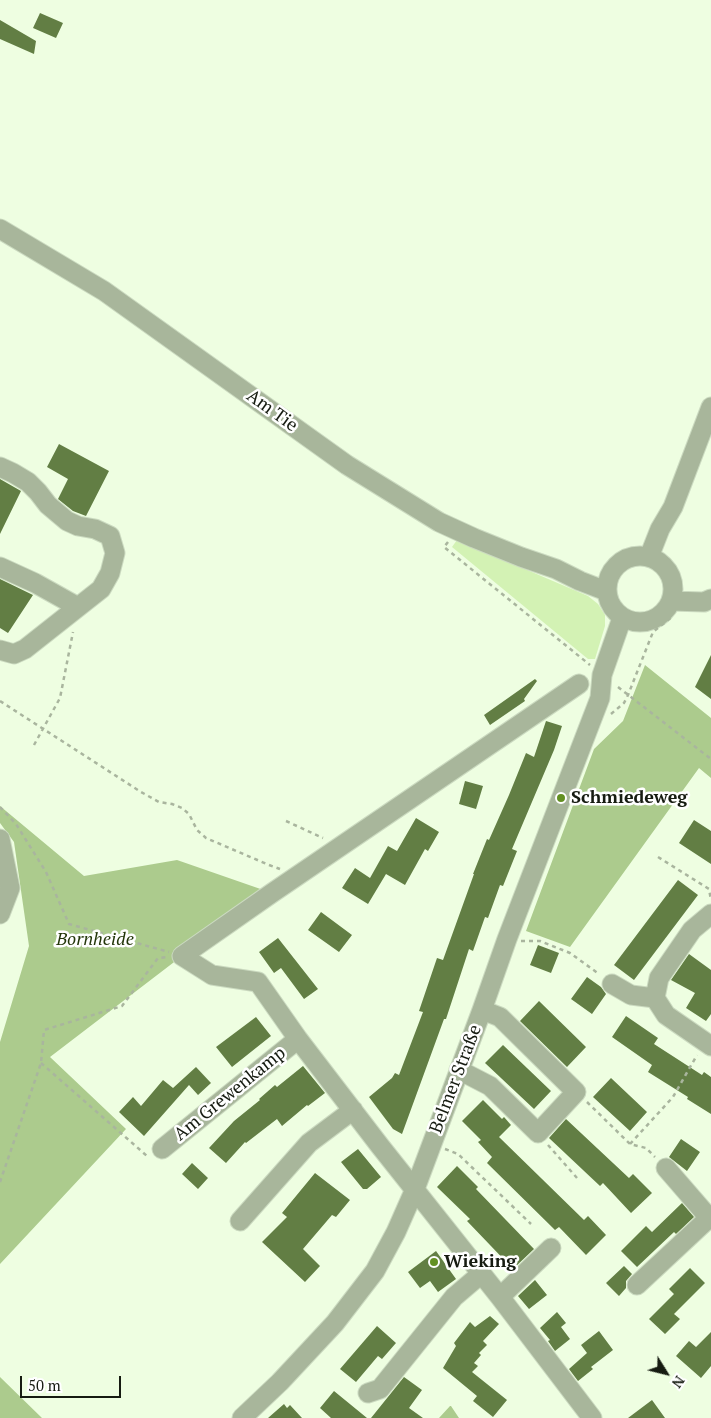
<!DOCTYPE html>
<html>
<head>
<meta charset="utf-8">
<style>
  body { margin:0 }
  #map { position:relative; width:711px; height:1418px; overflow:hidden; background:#eefee1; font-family:"PT Serif",serif }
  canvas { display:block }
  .north { position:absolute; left:641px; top:1348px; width:50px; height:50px; -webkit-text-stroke:4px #fff; paint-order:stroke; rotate:126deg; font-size:14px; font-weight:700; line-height:20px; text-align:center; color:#161b11 }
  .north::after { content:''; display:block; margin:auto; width:18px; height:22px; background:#161b11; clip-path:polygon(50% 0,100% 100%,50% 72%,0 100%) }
  .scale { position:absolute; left:20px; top:1376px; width:101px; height:22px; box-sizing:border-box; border:2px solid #161b11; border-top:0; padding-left:6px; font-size:15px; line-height:18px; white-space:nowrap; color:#161b11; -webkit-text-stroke:4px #fff; paint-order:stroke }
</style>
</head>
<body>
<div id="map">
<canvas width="711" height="1418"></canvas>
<div class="north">N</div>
<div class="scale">50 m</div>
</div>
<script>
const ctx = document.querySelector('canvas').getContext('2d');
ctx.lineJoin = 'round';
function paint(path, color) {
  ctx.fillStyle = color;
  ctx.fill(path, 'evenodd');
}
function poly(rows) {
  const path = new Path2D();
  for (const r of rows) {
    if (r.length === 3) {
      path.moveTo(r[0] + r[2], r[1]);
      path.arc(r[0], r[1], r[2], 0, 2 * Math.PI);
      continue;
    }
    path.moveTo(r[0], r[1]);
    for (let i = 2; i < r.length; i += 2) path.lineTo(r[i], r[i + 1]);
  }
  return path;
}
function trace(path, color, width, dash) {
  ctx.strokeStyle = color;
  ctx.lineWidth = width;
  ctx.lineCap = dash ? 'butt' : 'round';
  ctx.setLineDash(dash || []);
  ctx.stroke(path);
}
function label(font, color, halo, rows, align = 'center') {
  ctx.font = font + ' "PT Serif",serif';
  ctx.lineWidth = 5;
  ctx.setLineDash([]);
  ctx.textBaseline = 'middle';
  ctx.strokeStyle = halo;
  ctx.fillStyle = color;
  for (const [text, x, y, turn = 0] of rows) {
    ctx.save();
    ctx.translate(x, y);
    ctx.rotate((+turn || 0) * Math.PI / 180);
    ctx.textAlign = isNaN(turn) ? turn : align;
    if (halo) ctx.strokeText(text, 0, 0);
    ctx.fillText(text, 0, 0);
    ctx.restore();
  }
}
const green = poly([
  [457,540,588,596,598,604,605,615,605,626,595,659,588,659,452,547]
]);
const forest = poly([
  [645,665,711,718,711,778,699,768,570,947,526,931,594,749,623,721],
  [0,806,84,876,177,860,272,893,182,956,50,1057,126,1129,0,1264,0,1042,29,946,14,842,0,823],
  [0,1377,42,1418,0,1418],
  [451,1406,459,1418,439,1418,450,1406]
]);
const building = poly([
  [40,13,63,23,56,38,33,28],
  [0,20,36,41,34,54,0,39],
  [59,444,109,471,86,516,73,511,58,499,68,479,47,467],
  [0,479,21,491,0,534],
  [0,579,33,595,8,633,0,628],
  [711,655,711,699,695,687],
  [535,679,537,681,524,699,525,701,490,725,484,715],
  [546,721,562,726,554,750,512,849,517,851,503,886,500,885,488,918,485,917,473,951,469,949,446,1019,444,1019,402,1134,393,1129,369,1097,392,1078,395,1073,399,1075,423,1012,419,1011,437,958,443,960,474,874,473,874,487,839,489,840,509,795,526,753,534,757],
  [465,781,483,786,476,809,459,804],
  [416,818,439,832,428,851,425,849,405,885,386,874,368,904,342,888,355,868,370,878,388,846,397,851],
  [694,820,711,831,711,864,679,843],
  [678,880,698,895,634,980,614,965],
  [321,912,352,935,339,952,308,930],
  [278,938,318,989,304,999,281,968,274,973,259,952],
  [538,945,559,953,551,973,530,965],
  [689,954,711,970,711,1014,706,1021,686,1008,695,993,671,980],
  [587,977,601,987,606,994,592,1014,571,999],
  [539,1001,586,1047,567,1067,520,1021],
  [626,1016,658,1038,654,1044,702,1075,704,1072,711,1077,711,1114,687,1099,688,1097,648,1072,652,1065,612,1037],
  [256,1017,271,1036,232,1067,216,1047],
  [503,1045,551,1091,534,1109,485,1063],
  [303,1066,325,1093,308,1106,307,1105,282,1126,277,1119,246,1143,245,1142,226,1163,209,1148,234,1121,260,1100,259,1099,275,1085,277,1087],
  [196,1067,211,1083,198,1095,189,1085,144,1136,119,1112,133,1097,141,1106,163,1080,173,1088],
  [611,1078,647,1112,630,1131,593,1097],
  [483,1100,502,1119,504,1117,511,1125,499,1137,584,1220,588,1216,606,1235,586,1255,559,1227,555,1230,487,1163,492,1157,478,1142,481,1140,462,1121],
  [566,1119,629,1178,633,1174,652,1193,631,1213,603,1183,600,1186,549,1138],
  [681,1139,700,1152,687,1171,669,1157],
  [358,1149,381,1177,367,1189,363,1189,341,1162],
  [192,1163,208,1178,198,1189,182,1174],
  [457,1166,478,1187,476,1189,534,1249,513,1269,467,1221,470,1219,437,1187],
  [315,1173,350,1200,336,1217,332,1215,303,1249,320,1266,305,1282,262,1242,287,1217,282,1213],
  [682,1203,694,1217,676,1234,674,1232,637,1267,621,1251,646,1226,652,1232],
  [436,1251,456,1279,438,1292,430,1281,420,1288,408,1272],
  [624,1266,632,1274,626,1281,626,1288,619,1296,606,1283],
  [690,1268,705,1283,674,1314,680,1319,665,1334,649,1319,674,1294,669,1289],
  [535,1280,547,1295,529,1309,518,1296],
  [557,1312,566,1323,561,1327,570,1339,555,1351,548,1341,550,1340,540,1328],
  [490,1316,499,1324,483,1341,487,1345,479,1353,481,1355,474,1363,478,1366,472,1372,507,1400,493,1417,473,1401,477,1396,443,1368,456,1346,454,1343,470,1322,475,1327],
  [377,1326,396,1343,382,1359,378,1356,356,1382,340,1369],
  [599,1331,613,1350,591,1367,593,1369,578,1381,569,1369,587,1353,581,1345],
  [711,1332,711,1366,701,1378,676,1356,689,1341,696,1347],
  [404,1377,422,1390,409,1408,423,1418,371,1418],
  [334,1391,367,1418,331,1418,320,1408],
  [652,1400,665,1418,628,1418],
  [284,1404,287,1408,290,1405,302,1418,268,1418]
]);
const path = poly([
  [448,542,444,547,590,665],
  [618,687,711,759],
  [0,701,141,792,159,802,172,804,182,808,189,814,197,830,206,838,269,865,280,869],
  [611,714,624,703,628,695,653,632,673,616],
  [34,745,60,698,73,632],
  [0,807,16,824,46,872,69,924,169,952],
  [286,821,323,838],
  [658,857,709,889,711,900],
  [521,941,540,941,570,953,599,974],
  [41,1063,147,1156],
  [587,1102,630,1144,646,1148,655,1157],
  [630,1144,673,1097,697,1055],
  [548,1145,577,1178],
  [445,1149,458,1154,531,1224],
  [0,1182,41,1063,44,1030,122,1006,158,958,168,957]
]);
const minor = poly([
  [0,229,104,291,347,465,439,522,474,538,521,557,556,569,580,581,606,591],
  [0,467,13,473,28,482,38,492,48,505,67,521,78,526,95,529,110,536,115,553,110,573,101,589,25,649,14,654,0,650],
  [640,589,33],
  [649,557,660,529,673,507,711,407],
  [0,567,35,583,78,607],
  [671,601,704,602,711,599],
  [579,684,272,893,182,956,212,975,258,982,298,1039,380,1146,500,1297,592,1418],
  [0,839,10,888,0,914],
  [711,914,692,930,659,978,655,998,666,1015,711,1046],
  [612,984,631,995,655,998],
  [459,1070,490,1086,538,1133,576,1092,500,1017,482,1010],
  [162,1149,298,1039],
  [666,1168,711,1220],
  [240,1221,309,1143,353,1110],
  [637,1285,709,1218],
  [500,1297,551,1248],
  [368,1393,380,1389,454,1297,481,1274],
  [242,1418,280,1382,335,1323,375,1271,396,1232,415,1189,482,1010,507,939,600,698,602,675,622,618]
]);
const markers = [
  [561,798,5,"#639023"],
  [434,1262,5,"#639023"]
];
const streetNames = [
  ["Am Tie",272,411,36],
  ["Belmer Straße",456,1079,-69],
  ["Am Grewenkamp",230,1094,-39]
];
const poiNames = [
  ["Schmiedeweg",571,798],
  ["Wieking",444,1262]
];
const parkNames = [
  ["Bornheide",95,940]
];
paint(green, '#d3f2b4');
paint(forest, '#accb8d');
paint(building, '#627e44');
trace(minor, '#cbdac0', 21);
trace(path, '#a9b59e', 2.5, [4, 4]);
trace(minor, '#a8b69b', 19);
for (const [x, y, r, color] of markers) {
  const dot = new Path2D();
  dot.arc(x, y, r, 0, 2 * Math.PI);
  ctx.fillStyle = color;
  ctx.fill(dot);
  trace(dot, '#fff', 2);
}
label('18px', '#161b11', '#fff', streetNames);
label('bold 18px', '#161b11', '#fff', poiNames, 'left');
label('italic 18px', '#233609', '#fff', parkNames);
</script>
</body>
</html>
